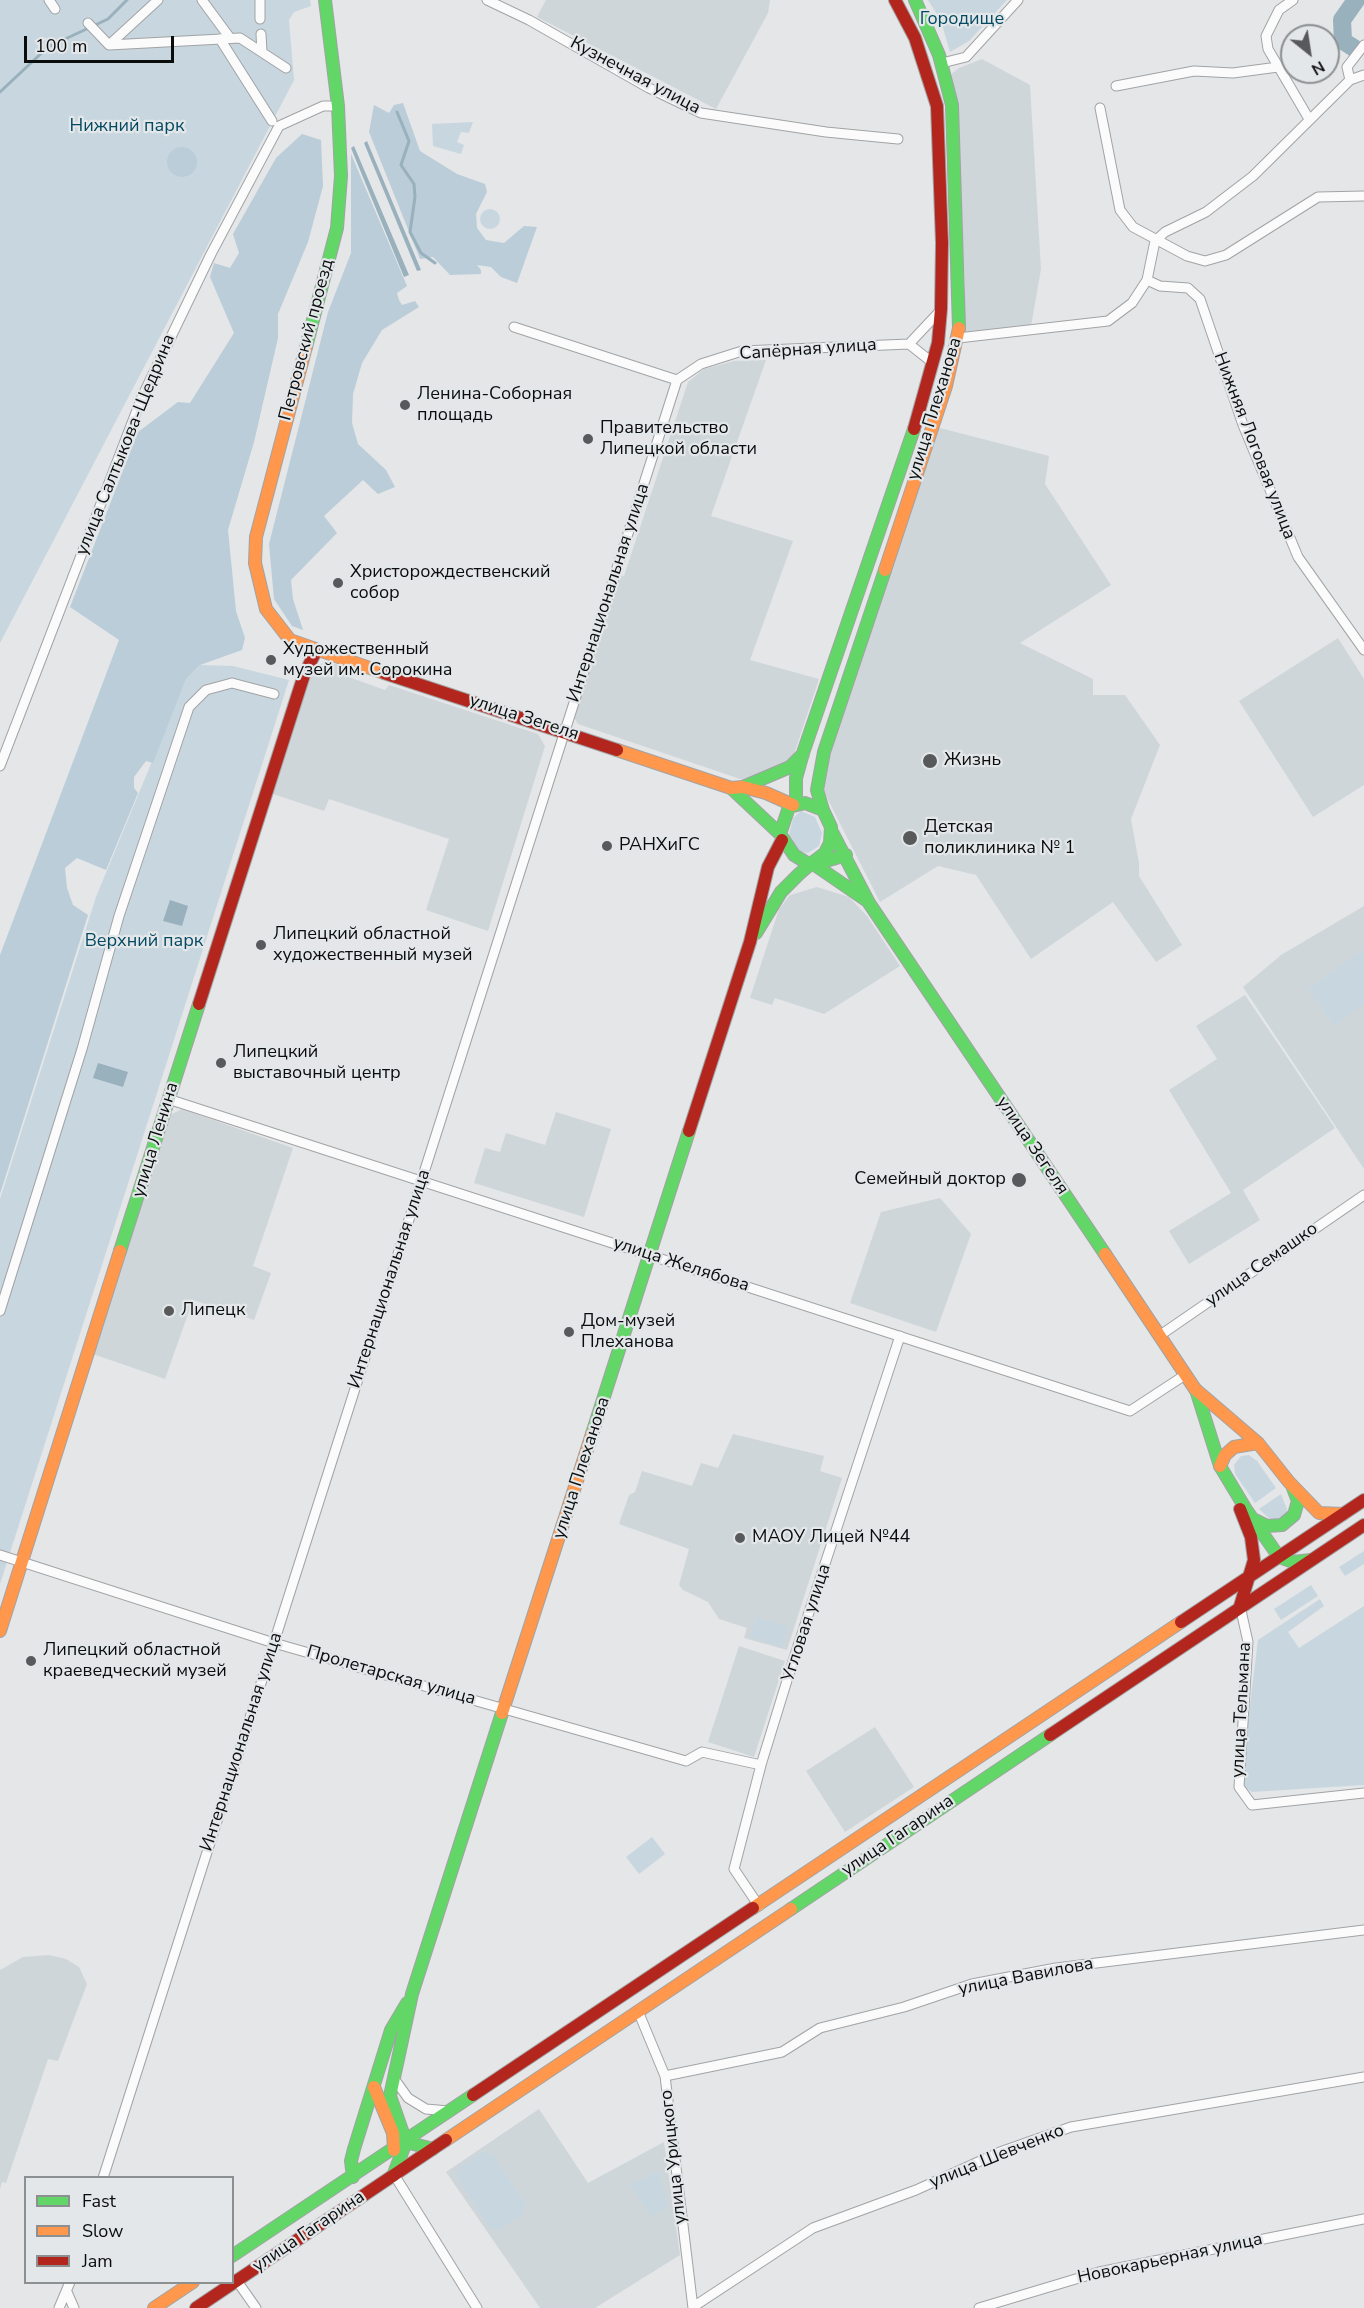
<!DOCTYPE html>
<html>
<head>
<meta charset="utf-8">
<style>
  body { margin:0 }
  #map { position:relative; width:1364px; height:2308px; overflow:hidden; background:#e4e6e8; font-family:"Nunito Sans",sans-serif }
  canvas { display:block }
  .legend { position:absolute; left:24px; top:2176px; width:210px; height:108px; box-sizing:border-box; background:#e3e7e9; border:2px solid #8d9091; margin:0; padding:8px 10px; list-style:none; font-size:18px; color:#0b0d0d }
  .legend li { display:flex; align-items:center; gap:12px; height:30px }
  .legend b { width:30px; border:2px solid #8d9091 }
  .north { position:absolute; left:1280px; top:24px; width:60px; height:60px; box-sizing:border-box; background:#e3e7e9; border:2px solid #8d9091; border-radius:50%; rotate:150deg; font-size:16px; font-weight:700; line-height:24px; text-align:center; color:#0b0d0d }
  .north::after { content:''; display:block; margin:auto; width:21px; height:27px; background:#57595a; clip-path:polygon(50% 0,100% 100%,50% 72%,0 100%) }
  .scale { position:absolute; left:24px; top:36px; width:150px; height:27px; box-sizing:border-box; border:3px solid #0b0d0d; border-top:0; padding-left:8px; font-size:18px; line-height:21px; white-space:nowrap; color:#0b0d0d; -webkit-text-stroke:4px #e3e7e9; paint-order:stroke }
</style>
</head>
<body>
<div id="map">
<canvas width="1364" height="2308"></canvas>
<ul class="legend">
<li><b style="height:8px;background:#63d668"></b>Fast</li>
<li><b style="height:8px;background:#ff974d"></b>Slow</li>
<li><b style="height:8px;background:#b3261e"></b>Jam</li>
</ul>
<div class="north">N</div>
<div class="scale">100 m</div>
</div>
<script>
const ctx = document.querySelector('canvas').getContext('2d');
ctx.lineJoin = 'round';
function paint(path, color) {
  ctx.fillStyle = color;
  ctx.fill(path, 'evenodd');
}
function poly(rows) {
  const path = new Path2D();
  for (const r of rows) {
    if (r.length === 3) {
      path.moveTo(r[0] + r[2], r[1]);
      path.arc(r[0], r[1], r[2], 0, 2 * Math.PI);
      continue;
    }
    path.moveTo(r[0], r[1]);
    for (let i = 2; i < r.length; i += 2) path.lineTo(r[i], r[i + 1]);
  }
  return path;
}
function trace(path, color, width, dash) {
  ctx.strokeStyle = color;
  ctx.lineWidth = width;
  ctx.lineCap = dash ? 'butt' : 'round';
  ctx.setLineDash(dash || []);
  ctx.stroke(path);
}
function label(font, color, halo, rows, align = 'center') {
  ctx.font = font + ' "Nunito Sans",sans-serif';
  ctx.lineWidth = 4.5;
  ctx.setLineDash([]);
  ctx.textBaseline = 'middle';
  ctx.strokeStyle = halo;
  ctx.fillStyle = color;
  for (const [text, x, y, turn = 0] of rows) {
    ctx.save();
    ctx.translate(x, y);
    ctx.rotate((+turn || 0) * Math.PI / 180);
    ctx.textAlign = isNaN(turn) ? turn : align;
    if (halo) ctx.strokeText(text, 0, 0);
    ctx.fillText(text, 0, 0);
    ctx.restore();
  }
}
const built = poly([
  [546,0,770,0,768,13,716,109,537,17],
  [982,59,1030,85,1041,269,1031,326,975,335,964,331,965,281,956,107,949,76,959,68],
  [766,360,711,516,793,541,750,660,819,679,793,757,776,771,746,781,578,724,572,714,617,575,624,576,688,382,704,369,734,361],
  [936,427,1049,456,1045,484,1111,585,1020,643,1093,679,1093,695,1125,695,1160,745,1131,819,1139,863,1139,876,1182,945,1156,962,1113,902,1031,959,976,875,938,866,880,902,822,788,824,771],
  [1338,638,1364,679,1364,785,1313,817,1239,701],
  [327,662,342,666,343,675,385,690,389,685,538,734,545,746,488,931,426,910,449,839,329,799,324,811,273,794,314,666],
  [817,887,849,897,867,916,900,966,824,1014,775,998,772,1005,750,998,779,909,790,895],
  [1364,906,1364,1169,1243,987,1281,955],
  [1245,995,1335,1128,1243,1190,1260,1220,1189,1264,1169,1231,1231,1193,1169,1090,1217,1059,1196,1026],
  [182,1109,293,1148,253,1266,271,1273,254,1320,193,1300,165,1379,93,1354,170,1115],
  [556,1112,611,1129,584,1217,474,1183,485,1148,500,1152,506,1133,545,1145],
  [940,1198,971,1234,936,1332,850,1303,881,1212],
  [733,1434,824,1456,820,1471,842,1478,787,1650,744,1638,747,1628,719,1619,708,1602,683,1590,679,1585,689,1549,619,1524,629,1495,635,1492,642,1471,692,1486,701,1463,718,1468],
  [739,1646,785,1661,754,1757,708,1742],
  [875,1727,914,1787,845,1832,806,1771],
  [49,1955,66,1959,79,1967,87,1984,58,2061,48,2059,6,2183,2,2182,0,2189,0,1970,23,1957],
  [539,2109,588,2183,664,2142,680,2255,595,2308,540,2308,446,2172]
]);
const green = poly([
  [0,0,310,0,311,6,294,12,289,20,294,80,0,643],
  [928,0,1007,0,969,41,950,52,941,21],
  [473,122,469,133,461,132,457,142,464,145,461,154,433,146,432,124],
  [490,219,10],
  [200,665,233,666,289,680,0,1584,0,1199,96,897,186,679],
  [801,811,815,817,822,833,819,846,808,853,801,852,795,846,789,835,793,818],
  [1364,949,1364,1004,1334,1026,1308,989],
  [1249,1455,1257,1461,1276,1488,1255,1503,1235,1474,1234,1465,1241,1456],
  [1281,1494,1288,1512,1285,1518,1273,1522,1259,1509],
  [1364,1551,1364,1564,1345,1576,1339,1567],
  [1311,1585,1318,1596,1281,1620,1274,1609],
  [1320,1599,1324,1606,1288,1632,1299,1648,1364,1606,1364,1785,1252,1792,1240,1785,1258,1640],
  [756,1617,789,1627,782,1647,750,1637],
  [652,1837,665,1854,639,1874,626,1857],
  [482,2152,492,2153,526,2205,524,2214,499,2230,490,2229,456,2176,459,2167],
  [659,2171,668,2207,652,2217,629,2184]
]);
const forest = poly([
  [403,103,420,151,457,174,485,184,487,192,476,214,477,228,486,240,504,243,524,226,537,227,517,283,501,277,491,267,477,265,481,270,481,274,450,275,433,257,420,259,369,132,374,105,389,113,394,105],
  [302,134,321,140,323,186,308,242,278,314,278,338,254,442,228,530,236,611,245,638,242,650,200,665,186,679,153,763,146,761,134,777,134,788,138,793,106,870,77,858,65,868,67,888,73,905,88,915,0,1194,0,955,119,640,70,607,138,432,178,402,190,403,234,333,210,277,214,263,230,268,239,253,233,234,276,158],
  [182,162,15],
  [351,154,407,286,397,293,399,300,402,305,415,301,419,307,382,330,362,363,353,394,352,423,358,444,386,470,395,487,378,494,363,480,324,516,337,533,291,580,293,599,303,630,292,626,274,599,269,544,328,312,351,253]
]);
const water = poly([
  [367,141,421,270,417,271,364,143],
  [354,146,409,275,404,277,351,148],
  [170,900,188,906,182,926,163,921],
  [98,1063,128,1072,123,1087,93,1078]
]);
const stream = poly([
  [0,92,48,47,108,19,127,0],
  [397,112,409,141,401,165,414,184,415,197,410,232,421,253,435,263]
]);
const river = poly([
  [1354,48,1343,41,1342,20,1356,0]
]);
const street = poly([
  [49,0,55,9],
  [202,0,230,38],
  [260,0,260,19],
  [487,0,529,20,649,88,701,113,826,132,898,139],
  [1293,0,1279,10,1266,36,1268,49,1309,119],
  [88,23,109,45,240,38,286,68],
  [261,34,262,52],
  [220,39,272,121],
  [109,45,158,0],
  [942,63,966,57,1018,0],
  [1350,80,1347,67,1364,45],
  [1116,86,1194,71,1233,73,1278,67],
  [1100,108,1120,210,1133,227,1187,256,1205,261,1226,255,1318,197,1364,196],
  [1155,241,1165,232,1206,212,1253,176,1350,80,1364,75],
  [1147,280,1160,286,1188,288,1200,299,1243,425,1298,557,1364,650],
  [514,327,677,380],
  [958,338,1108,321,1132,303,1147,280,1155,241],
  [909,344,940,311],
  [677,380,701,364,742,351,909,344,933,363],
  [0,766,142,397,211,254,279,126,323,106,338,106],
  [168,1099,1130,1411,1185,1375],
  [0,1311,82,1049,119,916,189,707,206,690,232,683,274,694],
  [1159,1336,1364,1195],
  [0,1555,274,1643,686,1761,702,1752,761,1765],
  [1240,1606,1248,1642,1239,1787,1252,1805,1364,1793],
  [759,1906,734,1869,761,1765,793,1661,900,1336],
  [638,2011,665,2076,693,2308],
  [665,2076,782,2052,820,2028,904,2007,972,1984,1056,1968,1364,1930],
  [393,2077,408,2098,426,2109,449,2111],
  [393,2173,477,2308],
  [103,2178,677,380],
  [237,2281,256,2308],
  [67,2292,74,2308],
  [693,2307,813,2228,916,2190,1000,2152,1071,2127,1364,2077],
  [59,2308,70,2282],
  [979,2308,1099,2272,1364,2219]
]);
const fast = poly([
  [915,0,939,55,952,105,959,328],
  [306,347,337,228,341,176,338,106,325,0],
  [743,787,790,767,803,754],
  [731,788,780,834],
  [796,803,796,778,803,753,914,429],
  [823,810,817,790,824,752,885,570],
  [832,832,869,903,1105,1254],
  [812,863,866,900],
  [756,933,781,892,799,874,812,863,825,853,830,843,831,827,823,810,805,803,789,807,780,834,794,855,807,863,819,863,846,855],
  [120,1251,199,1004],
  [1196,1390,1220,1466,1247,1511,1279,1557,1293,1562,1311,1560],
  [592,1434,689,1131],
  [1255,1520,1267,1526,1282,1525,1294,1515,1298,1501,1293,1488],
  [791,1909,1050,1735],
  [406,2142,390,2096,412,1994,502,1713],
  [406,2142,433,2149],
  [393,2176,406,2142],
  [353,2177,351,2161,354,2149,391,2030,407,2003],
  [232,2256,473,2095]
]);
const slow = poly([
  [306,347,256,537,255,563,266,609,290,640,384,673],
  [885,570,946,386,959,328],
  [617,750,731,788,743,787,766,793,793,805],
  [1105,1254,1195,1389,1258,1443,1289,1482,1319,1513,1343,1514],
  [1220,1466,1225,1455,1234,1447,1258,1443],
  [0,1631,120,1251],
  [502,1713,592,1434],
  [753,1908,1181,1622],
  [374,2087,393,2133,394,2150],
  [446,2140,791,1909],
  [154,2308,193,2282]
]);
const jam = poly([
  [895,0,915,38,937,106,942,243,941,309,938,343,914,429],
  [384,673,617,750],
  [199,1004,304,675,316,651],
  [689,1131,750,942,768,867,782,840],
  [1240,1509,1251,1537,1254,1560,1240,1606],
  [1181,1622,1364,1500],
  [1050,1735,1364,1525],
  [473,2095,753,1908],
  [196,2308,446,2140]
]);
const markers = [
  [405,405,6,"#57595a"],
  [588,439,6,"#57595a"],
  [338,583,6,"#57595a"],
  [271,660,6,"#57595a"],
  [930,761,8,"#57595a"],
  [910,838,8,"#57595a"],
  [607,846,6,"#57595a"],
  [261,945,6,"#57595a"],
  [221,1063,6,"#57595a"],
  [1019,1180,8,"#57595a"],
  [169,1311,6,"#57595a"],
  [569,1332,6,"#57595a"],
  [740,1538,6,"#57595a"],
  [31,1661,6,"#57595a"]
];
const parkNames = [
  ["Городище",962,20],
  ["Нижний парк",127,127],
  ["Верхний парк",144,942]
];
const streetNames = [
  ["Кузнечная улица",635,76,28],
  ["Петровский проезд",307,340,-75],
  ["Сапёрная улица",808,350,-4],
  ["улица Плеханова",935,409,-73],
  ["улица Салтыкова-Щедрина",126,445,-68],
  ["Нижняя Логовая улица",1254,446,69],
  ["Интернациональная улица",609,593,-72],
  ["улица Зегеля",524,718,18],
  ["улица Ленина",156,1140,-73],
  ["улица Зегеля",1032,1146,56],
  ["улица Желябова",681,1265,18],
  ["улица Семашко",1262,1265,-35],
  ["Интернациональная улица",390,1279,-72],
  ["улица Плеханова",582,1468,-72],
  ["Угловая улица",807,1623,-72],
  ["Пролетарская улица",391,1676,16],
  ["улица Тельмана",1242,1710,-87],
  ["Интернациональная улица",242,1742,-72],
  ["улица Гагарина",898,1836,-34],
  ["улица Вавилова",1026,1977,-11],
  ["улица Урицкого",674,2157,-96],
  ["улица Шевченко",997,2157,-22],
  ["улица Гагарина",309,2232,-34],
  ["Новокарьерная улица",1170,2259,-12]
];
const poiNames = [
  ["Ленина-Соборная",417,395],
  ["площадь",417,416],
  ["Правительство",600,429],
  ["Липецкой области",600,450],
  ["Христорождественский",350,573],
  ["собор",350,594],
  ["Художественный",283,650],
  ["музей им. Сорокина",283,671],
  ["Жизнь",944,761],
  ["Детская",924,828],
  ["поликлиника № 1",924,849],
  ["РАНХиГС",619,846],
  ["Липецкий областной",273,935],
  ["художественный музей",273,956],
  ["Липецкий",233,1053],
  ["выставочный центр",233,1074],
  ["Семейный доктор",1006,1180,"right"],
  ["Липецк",181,1311],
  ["Дом-музей",581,1322],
  ["Плеханова",581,1343],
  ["МАОУ Лицей №44",752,1538],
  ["Липецкий областной",43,1651],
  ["краеведческий музей",43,1672]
];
paint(built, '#cfd6da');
paint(green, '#c8d7df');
paint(forest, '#bacdd8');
paint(water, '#99b0bd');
trace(stream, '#99b0bd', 3);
trace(river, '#99b0bd', 18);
trace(street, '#a1a3a4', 11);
trace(fast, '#a1a3a4', 14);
trace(slow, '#a1a3a4', 14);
trace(jam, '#a1a3a4', 14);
trace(street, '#fbfbfc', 9);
trace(fast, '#63d668', 12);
trace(slow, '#ff974d', 12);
trace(jam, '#b3261e', 12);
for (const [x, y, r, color] of markers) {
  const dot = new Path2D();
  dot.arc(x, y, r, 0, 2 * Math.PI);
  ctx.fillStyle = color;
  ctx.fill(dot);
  trace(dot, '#e3e7e9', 2);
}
label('18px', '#044962', '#e3e7e9', parkNames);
label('18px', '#0b0d0d', '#e3e7e9', streetNames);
label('18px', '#0b0d0d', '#e3e7e9', poiNames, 'left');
</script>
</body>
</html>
